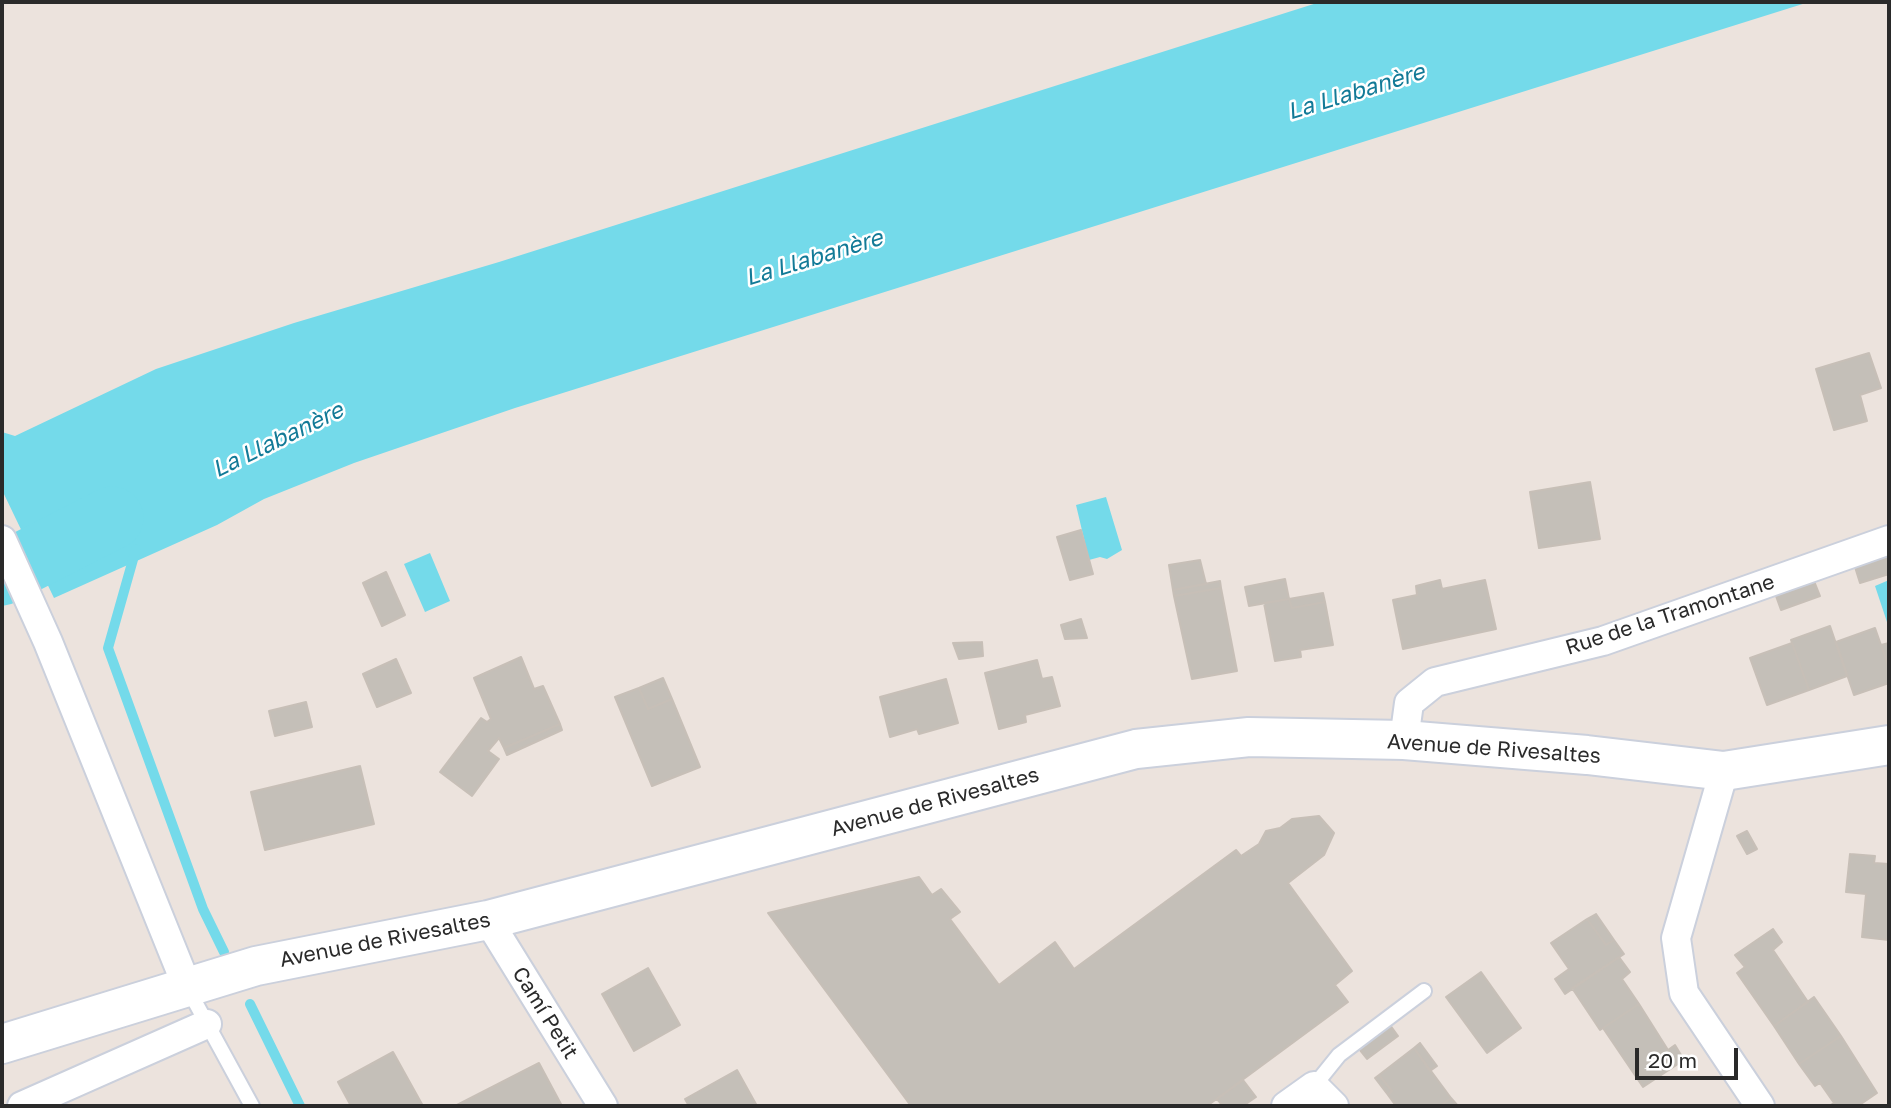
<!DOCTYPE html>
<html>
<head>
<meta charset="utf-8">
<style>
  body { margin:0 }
  #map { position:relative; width:1891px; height:1108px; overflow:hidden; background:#ece3dd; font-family:"Golos Text",sans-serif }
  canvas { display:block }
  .frame { position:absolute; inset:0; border:4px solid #2a2a2a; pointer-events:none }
  .scale { position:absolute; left:1635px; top:1048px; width:103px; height:32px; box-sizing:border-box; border:4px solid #2a2a2a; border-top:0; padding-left:9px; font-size:21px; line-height:24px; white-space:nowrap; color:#2a2a2a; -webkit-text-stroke:5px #fff; paint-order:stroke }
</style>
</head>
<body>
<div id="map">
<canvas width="1891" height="1108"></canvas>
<div class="frame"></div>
<div class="scale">20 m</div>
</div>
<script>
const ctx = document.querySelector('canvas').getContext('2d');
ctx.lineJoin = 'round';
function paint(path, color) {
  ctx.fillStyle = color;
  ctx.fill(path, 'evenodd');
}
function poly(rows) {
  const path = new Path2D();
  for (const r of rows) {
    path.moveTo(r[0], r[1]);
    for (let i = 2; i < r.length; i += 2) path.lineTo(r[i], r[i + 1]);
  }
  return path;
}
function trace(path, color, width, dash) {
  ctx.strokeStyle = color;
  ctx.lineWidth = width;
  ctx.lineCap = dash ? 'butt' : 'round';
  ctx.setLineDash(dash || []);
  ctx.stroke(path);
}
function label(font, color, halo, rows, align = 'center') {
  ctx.font = font + ' "Golos Text",sans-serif';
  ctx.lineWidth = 5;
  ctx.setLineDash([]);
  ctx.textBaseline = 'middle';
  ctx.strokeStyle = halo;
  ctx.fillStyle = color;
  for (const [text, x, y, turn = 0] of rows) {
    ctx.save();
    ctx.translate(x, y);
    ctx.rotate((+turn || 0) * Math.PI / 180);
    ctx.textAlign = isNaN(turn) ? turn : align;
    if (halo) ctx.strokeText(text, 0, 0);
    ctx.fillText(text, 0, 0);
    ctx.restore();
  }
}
const water = poly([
  [1320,2,1809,2,515,408,354,463,264,499,217,525,54,598,2,490,2,432,15,436,156,369,294,323,499,262],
  [1106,497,1122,550,1107,559,1100,557,1089,560,1076,505],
  [430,553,450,601,425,612,404,564],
  [1889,580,1889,624,1888,625,1875,586]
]);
const stream = poly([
  [136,549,108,648,203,909,224,952],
  [250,1004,300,1106]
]);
const river = poly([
  [2,574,112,518]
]);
const building = poly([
  [1869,353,1881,388,1860,395,1867,421,1834,430,1816,369,1869,353],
  [1590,482,1600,539,1539,548,1530,492,1590,482],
  [1081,530,1093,574,1070,580,1057,537,1081,530],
  [1889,555,1889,574,1860,583,1855,567,1889,555],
  [1200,560,1206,584,1173,590,1169,565,1200,560],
  [386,572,405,615,382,626,363,583,386,572],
  [1285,579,1289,599,1249,606,1245,587,1285,579],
  [1440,580,1442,589,1485,580,1496,629,1403,649,1393,600,1417,595,1416,586,1440,580],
  [1220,581,1221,588,1174,596,1173,590,1220,581],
  [1814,581,1820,596,1781,610,1776,596,1814,581],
  [1221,588,1237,671,1192,679,1174,596,1221,588],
  [1323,593,1325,602,1292,608,1289,599,1323,593],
  [1289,599,1292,608,1325,602,1333,645,1300,650,1301,657,1275,661,1264,603,1289,599],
  [1081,619,1087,638,1065,639,1061,625,1081,619],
  [1830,626,1847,676,1809,690,1791,640,1830,626],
  [1875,628,1889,668,1889,683,1854,695,1836,642,1875,628],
  [982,642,983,656,959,659,953,643,982,642],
  [1792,643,1809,690,1767,705,1750,658,1792,643],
  [1889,643,1889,668,1881,645,1889,643],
  [521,657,534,689,543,686,560,724,504,748,499,738,488,751,499,759,472,796,440,772,481,718,487,722,491,719,474,678,521,657],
  [396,659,411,693,377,707,363,674,396,659],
  [1037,660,1042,679,1052,677,1060,706,1025,715,1026,722,999,729,985,673,1037,660],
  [663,678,672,699,648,709,639,688,663,678],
  [946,679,958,723,919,734,917,729,890,737,880,697,946,679],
  [639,688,648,709,672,699,700,767,652,786,615,697,639,688],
  [306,702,312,727,275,736,269,711,306,702],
  [560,724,562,730,507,755,504,748,560,724],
  [360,766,374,824,265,850,251,792,360,766],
  [1319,816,1334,833,1324,855,1288,883,1352,971,1335,985,1348,1002,1207,1106,911,1106,768,913,919,877,932,895,941,889,960,912,950,919,999,985,1055,942,1074,969,1236,850,1241,856,1259,844,1266,831,1280,828,1292,819,1319,816],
  [1747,831,1757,849,1747,854,1737,836,1747,831],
  [1850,854,1875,856,1874,863,1889,864,1889,940,1862,937,1866,894,1846,892,1850,854],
  [1596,914,1614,940,1606,945,1587,919,1596,914],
  [1587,919,1606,945,1614,940,1624,954,1565,994,1555,979,1569,969,1551,943,1587,919],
  [1773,929,1782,942,1773,950,1808,1002,1774,1026,1737,973,1745,967,1735,955,1773,929],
  [1619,957,1630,972,1622,979,1639,1004,1600,1030,1572,988,1619,957],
  [648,968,680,1025,634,1051,602,994,648,968],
  [1481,972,1521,1028,1487,1053,1446,997,1481,972],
  [1814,997,1841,1036,1799,1064,1774,1026,1814,997],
  [1639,1004,1668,1050,1675,1045,1684,1060,1643,1087,1603,1028,1639,1004],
  [1390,1025,1398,1036,1367,1059,1359,1049,1390,1025],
  [1841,1036,1877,1093,1858,1106,1829,1106,1834,1103,1820,1083,1815,1086,1799,1064,1841,1036],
  [1420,1043,1437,1066,1430,1071,1414,1048,1420,1043],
  [1414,1048,1451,1098,1440,1106,1396,1106,1388,1095,1392,1091,1379,1075,1414,1048],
  [393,1052,423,1106,351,1106,338,1082,393,1052],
  [539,1063,562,1106,455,1106,539,1063],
  [737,1070,757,1106,689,1106,685,1099,737,1070],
  [1379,1075,1392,1091,1388,1095,1375,1078,1379,1075],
  [1243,1080,1256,1097,1243,1106,1223,1106,1217,1099,1243,1080],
  [1451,1098,1458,1106,1440,1106,1451,1098]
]);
const lane = poly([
  [188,989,252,1106],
  [1314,1086,1339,1055,1424,991]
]);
const street = poly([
  [2,540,48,642,188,989],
  [1404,740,1409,703,1435,682,1603,641,1889,540],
  [1724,771,1676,938,1684,993,1760,1106],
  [488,920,603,1106],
  [22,1106,207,1024],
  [1286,1106,1314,1086,1334,1106]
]);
const secondary = poly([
  [2,1044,256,966,488,920,1136,749,1249,737,1404,740,1587,755,1724,771,1889,745]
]);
const streetNames = [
  ["Rue de la Tramontane",1670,615,-18],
  ["Avenue de Rivesaltes",1494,749,4],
  ["Avenue de Rivesaltes",935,802,-15],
  ["Avenue de Rivesaltes",385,940,-11],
  ["Camí Petit",545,1013,58]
];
const waterNames = [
  ["La Llabanère",1356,92,-17],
  ["La Llabanère",814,258,-17],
  ["La Llabanère",278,440,-26]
];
paint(water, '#74daea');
trace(stream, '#74daea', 10);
trace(river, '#74daea', 63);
paint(building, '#c4bfb8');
trace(building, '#c7bfb7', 2);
trace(lane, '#cbd0dc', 18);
trace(street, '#cbd0dc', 32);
trace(secondary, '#cbd0dc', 42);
trace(lane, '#fff', 14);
trace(street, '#fff', 28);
trace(secondary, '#fff', 38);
label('21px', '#2a2a2a', '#fff', streetNames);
label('italic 23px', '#127a97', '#fff', waterNames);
</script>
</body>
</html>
